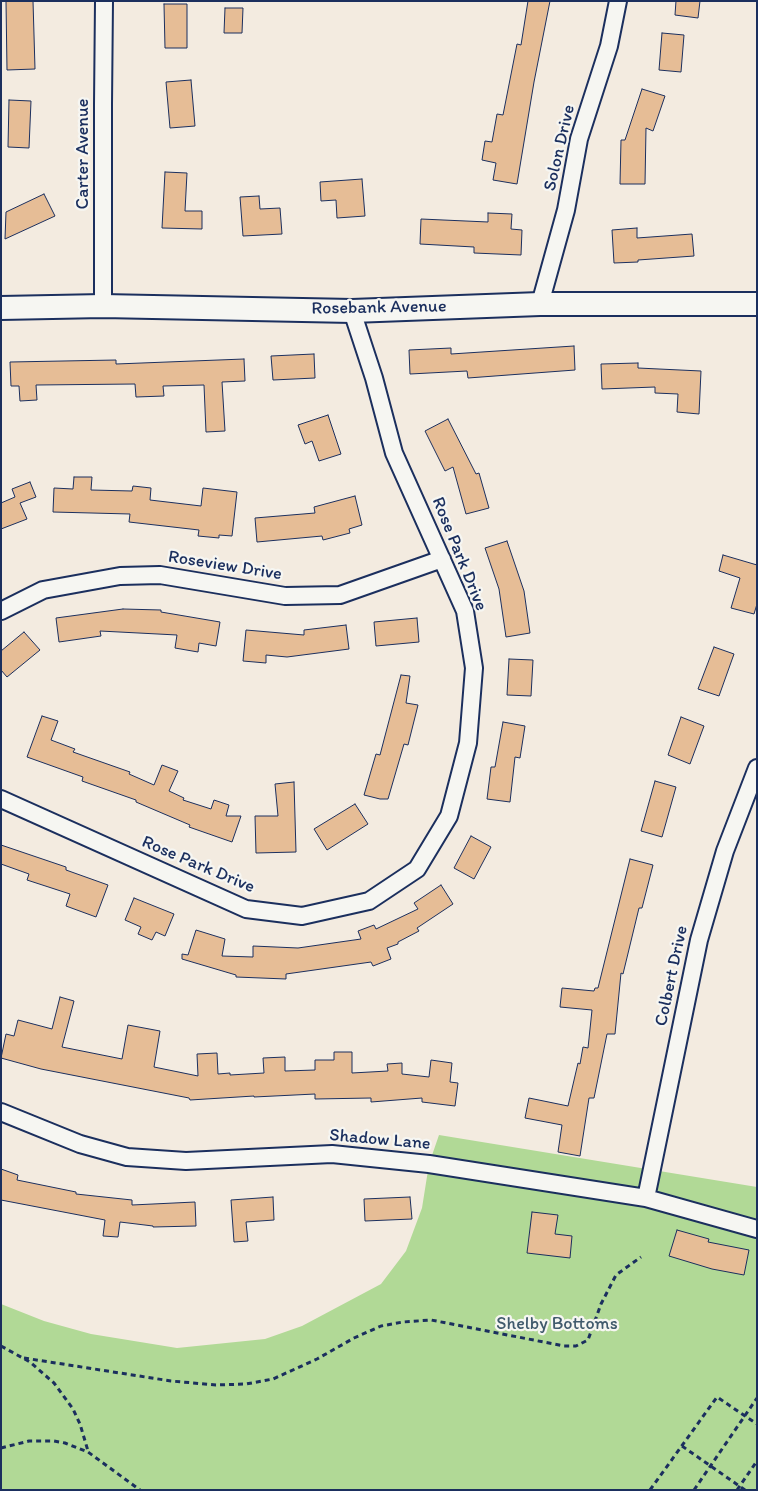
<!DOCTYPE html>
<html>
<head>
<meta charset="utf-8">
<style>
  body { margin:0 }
  #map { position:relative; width:758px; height:1491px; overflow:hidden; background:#f3ebe0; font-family:Itim,sans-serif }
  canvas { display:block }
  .frame { position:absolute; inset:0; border:2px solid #1b2f5e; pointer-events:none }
</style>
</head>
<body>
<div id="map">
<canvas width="758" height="1491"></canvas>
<div class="frame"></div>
</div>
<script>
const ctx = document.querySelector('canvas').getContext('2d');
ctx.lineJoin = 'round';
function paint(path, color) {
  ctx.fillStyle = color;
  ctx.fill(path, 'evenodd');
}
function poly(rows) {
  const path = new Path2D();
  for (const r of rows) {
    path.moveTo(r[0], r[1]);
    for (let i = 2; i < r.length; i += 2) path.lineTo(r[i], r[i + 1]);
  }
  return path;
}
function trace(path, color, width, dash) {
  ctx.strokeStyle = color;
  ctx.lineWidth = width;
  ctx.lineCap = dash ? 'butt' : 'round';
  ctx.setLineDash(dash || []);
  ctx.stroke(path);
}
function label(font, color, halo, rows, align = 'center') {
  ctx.font = font + ' Itim,sans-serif';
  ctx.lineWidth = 4.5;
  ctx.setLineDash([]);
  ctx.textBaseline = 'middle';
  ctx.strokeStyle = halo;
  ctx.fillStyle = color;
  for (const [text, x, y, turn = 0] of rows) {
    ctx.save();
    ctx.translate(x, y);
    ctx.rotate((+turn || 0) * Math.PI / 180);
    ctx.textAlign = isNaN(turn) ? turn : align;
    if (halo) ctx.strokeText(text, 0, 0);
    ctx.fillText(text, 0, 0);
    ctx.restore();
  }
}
const green = poly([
  [439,1135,757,1187,757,1490,1,1490,1,1304,44,1321,91,1334,177,1348,265,1339,302,1326,381,1284,406,1251,422,1208,429,1164]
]);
const building = poly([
  [6,1,33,1,35,69,7,70,6,1],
  [528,1,550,1,534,82,517,184,493,180,496,163,482,160,485,141,492,142,497,114,503,115,517,44,521,45,528,1],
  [676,1,700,1,698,18,675,15,676,1],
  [164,4,187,4,187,48,165,48,164,4],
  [225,8,243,8,242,33,224,33,225,8],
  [662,33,684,35,681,72,659,70,662,33],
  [191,80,195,126,170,128,166,82,191,80],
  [642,89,665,96,653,131,646,128,645,184,620,184,621,140,625,140,642,89],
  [9,100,31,101,29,148,8,147,9,100],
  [165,172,187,173,185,211,202,211,202,229,162,228,165,172],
  [362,179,365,216,337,218,336,200,321,201,320,182,362,179],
  [44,194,55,216,5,239,6,212,44,194],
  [259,196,260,209,280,208,282,234,243,236,240,197,259,196],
  [488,213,512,214,511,229,522,230,521,255,474,253,474,247,420,244,421,219,488,222,488,213],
  [637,228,637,238,692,234,694,256,638,260,638,262,614,263,612,230,637,228],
  [574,346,575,370,468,378,467,371,410,374,409,350,451,348,451,354,574,346],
  [314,354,315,378,273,380,271,356,314,354],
  [244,359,245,381,222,382,225,431,206,432,204,385,163,386,164,396,136,397,135,384,36,385,37,400,20,401,19,386,11,386,10,362,116,360,116,364,244,359],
  [638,363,638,368,701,371,699,414,677,412,678,394,655,393,655,387,602,389,601,364,638,363],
  [328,415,341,454,319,461,312,441,305,444,298,425,328,415],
  [448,419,476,474,479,473,489,508,466,514,453,467,445,471,425,431,448,419],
  [74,477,92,477,91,490,132,491,133,486,151,488,150,500,201,506,203,488,237,492,232,536,219,535,219,538,198,536,199,530,129,522,130,514,53,512,54,488,73,489,74,477],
  [30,482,36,497,20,503,27,519,1,529,1,503,15,497,12,489,30,482],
  [355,496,362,525,349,529,350,533,323,540,322,536,257,542,255,518,315,513,314,507,355,496],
  [507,541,524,591,530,633,506,637,499,589,485,548,507,541],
  [723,555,757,565,757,604,754,614,731,608,740,578,719,571,723,555],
  [123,609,161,610,161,612,220,622,216,646,199,643,198,652,175,648,177,635,100,631,101,636,59,642,56,618,123,609],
  [417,618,419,642,376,646,374,622,417,618],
  [346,625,349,649,287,657,266,655,266,663,243,661,246,630,304,635,304,630,346,625],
  [24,632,40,650,7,677,1,670,1,651,24,632],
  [714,647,734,654,719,696,698,689,714,647],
  [509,659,533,660,531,696,507,695,509,659],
  [401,675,410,676,406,703,418,705,408,745,404,744,388,799,380,799,364,795,376,754,380,755,401,675],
  [42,716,58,721,51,740,75,749,73,752,130,772,129,774,154,785,162,765,178,771,169,791,184,798,183,800,211,809,214,800,229,805,226,816,241,816,232,842,189,827,190,825,136,802,136,800,82,781,83,777,27,757,42,716],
  [681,717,704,726,690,764,668,755,681,717],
  [503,722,525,726,520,758,515,757,510,802,487,799,491,767,495,767,503,722],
  [655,781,676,787,662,837,641,831,655,781],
  [294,782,296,852,256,853,255,816,278,816,275,784,294,782],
  [355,804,368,824,327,850,314,829,355,804],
  [471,836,491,847,474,879,454,868,471,836],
  [1,845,66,867,66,870,108,885,96,917,66,906,70,894,27,880,29,874,1,864,1,845],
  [630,859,653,865,642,908,639,908,623,974,621,973,615,1034,607,1034,594,1098,589,1098,580,1156,558,1152,562,1125,525,1118,529,1098,568,1106,578,1063,580,1064,583,1047,588,1048,592,1010,560,1007,562,988,594,991,595,988,598,988,630,859],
  [441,885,453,904,417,928,419,931,398,942,398,944,387,948,391,959,373,966,371,962,286,974,286,979,236,977,236,975,182,959,182,954,188,955,196,930,225,939,222,956,253,957,253,946,298,948,361,939,358,931,374,925,376,929,418,909,414,903,441,885],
  [134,898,174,914,165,936,156,932,152,940,138,934,141,927,125,920,134,898],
  [60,997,74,1001,62,1047,122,1059,128,1025,160,1031,154,1067,198,1076,197,1054,217,1053,218,1074,230,1073,230,1075,264,1073,263,1058,285,1057,285,1071,315,1070,315,1060,334,1060,334,1052,352,1052,352,1073,388,1071,387,1064,402,1063,402,1074,429,1077,431,1060,452,1063,450,1082,458,1083,455,1106,422,1102,422,1098,371,1102,371,1098,315,1099,315,1094,254,1097,254,1096,190,1100,189,1098,41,1069,1,1058,6,1034,14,1036,18,1020,52,1029,60,997],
  [1,1169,18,1175,17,1180,76,1192,76,1194,132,1200,132,1205,195,1202,196,1226,153,1227,153,1226,120,1222,118,1237,103,1236,105,1220,1,1200,1,1169],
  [273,1197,274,1220,246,1222,248,1241,234,1242,231,1200,273,1197],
  [410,1197,412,1219,365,1221,364,1199,410,1197],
  [532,1212,558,1215,555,1234,572,1236,570,1258,527,1253,532,1212],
  [677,1230,709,1239,708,1242,749,1250,744,1275,712,1269,669,1256,677,1230]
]);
const path = poly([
  [1,1346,30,1362,54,1383,73,1409,80,1424,88,1451],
  [24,1358,171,1381,216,1385,246,1384,273,1379,317,1359,354,1338,381,1326,403,1322,431,1320,564,1346,576,1346,588,1340,601,1304,616,1275,641,1257],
  [682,1446,745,1490],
  [1,1448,29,1441,54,1441,65,1443,88,1452,140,1490],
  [650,1490,717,1397,757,1424],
  [694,1490,757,1398],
  [737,1490,757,1461]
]);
const street = poly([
  [540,304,566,210,579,139,609,46,618,1],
  [103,306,103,104,104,1],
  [1,611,43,590,120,576,160,575,285,596,340,595,442,559],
  [1,799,246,909,302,916,369,901,417,869,449,816,468,743,474,668,465,611,394,453,374,378,352,311],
  [1,1112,80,1144,127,1157,186,1161,332,1154,429,1164,646,1198,757,1229],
  [646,1198,699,940,725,851,757,768]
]);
const secondary = poly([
  [1,308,103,306,352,311,540,304,757,304]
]);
const streetNames = [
  ["Solon Drive",560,148,-77],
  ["Carter Avenue",83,154,-90],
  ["Rosebank Avenue",379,308,-1],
  ["Rose Park Drive",459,554,68],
  ["Roseview Drive",225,566,9],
  ["Rose Park Drive",198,865,23],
  ["Colbert Drive",672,976,-78],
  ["Shadow Lane",380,1140,5]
];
const parkNames = [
  ["Shelby Bottoms",557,1324]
];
paint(green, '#b1d996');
paint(building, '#e6bd96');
trace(building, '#1b2f5e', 1);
trace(street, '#1b2f5e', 20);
trace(secondary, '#1b2f5e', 26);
trace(path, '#1b2f5e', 3, [5, 4]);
trace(street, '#f6f6f2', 16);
trace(secondary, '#f6f6f2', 22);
label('18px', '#1b2f5e', '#f6f6f2', streetNames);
label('18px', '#405a6c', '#f6f6f2', parkNames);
</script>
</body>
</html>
